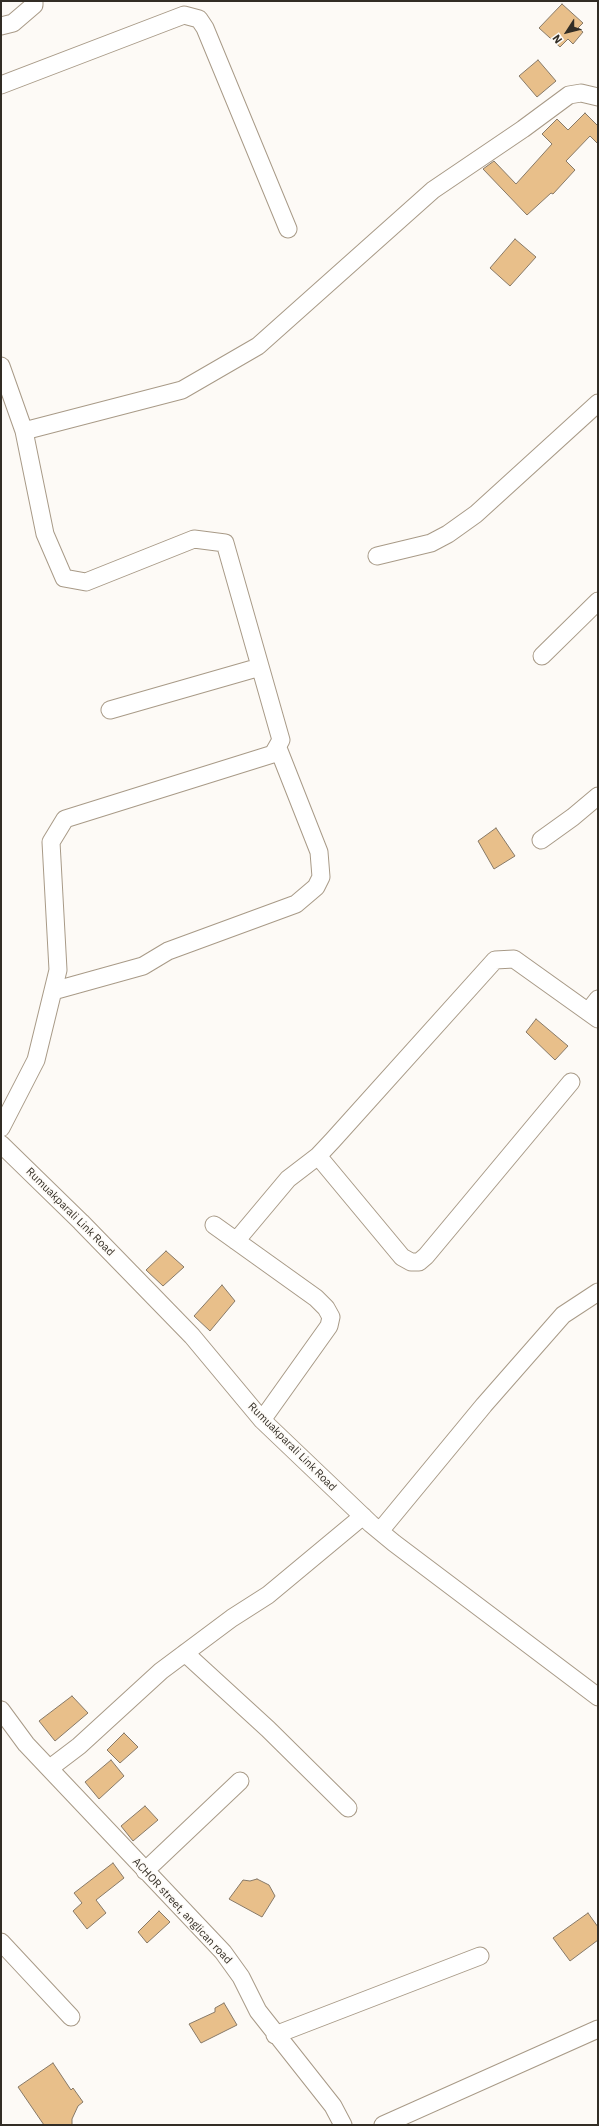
<!DOCTYPE html>
<html>
<head>
<meta charset="utf-8">
<style>
  body { margin:0 }
  #map { position:relative; width:599px; height:2126px; overflow:hidden; background:#fdfaf6; font-family:"IBM Plex Sans",sans-serif }
  canvas { display:block }
  .frame { position:absolute; inset:0; border:2px solid #322d25; pointer-events:none }
  .north { position:absolute; left:547px; top:12px; width:40px; height:40px; -webkit-text-stroke:3px #fdfaf6; paint-order:stroke; rotate:234deg; font-size:11px; font-weight:700; line-height:16px; text-align:center; color:#322d25 }
  .north::after { content:''; display:block; margin:auto; width:14px; height:18px; background:#322d25; clip-path:polygon(50% 0,100% 100%,50% 72%,0 100%) }
</style>
</head>
<body>
<div id="map">
<canvas width="599" height="2126"></canvas>
<div class="frame"></div>
<div class="north">N</div>
</div>
<script>
const ctx = document.querySelector('canvas').getContext('2d');
ctx.lineJoin = 'round';
function paint(path, color) {
  ctx.fillStyle = color;
  ctx.fill(path, 'evenodd');
}
function poly(rows) {
  const path = new Path2D();
  for (const r of rows) {
    path.moveTo(r[0], r[1]);
    for (let i = 2; i < r.length; i += 2) path.lineTo(r[i], r[i + 1]);
  }
  return path;
}
function trace(path, color, width, dash) {
  ctx.strokeStyle = color;
  ctx.lineWidth = width;
  ctx.lineCap = dash ? 'butt' : 'round';
  ctx.setLineDash(dash || []);
  ctx.stroke(path);
}
function label(font, color, halo, rows, align = 'center') {
  ctx.font = font + ' "IBM Plex Sans",sans-serif';
  ctx.lineWidth = 3;
  ctx.setLineDash([]);
  ctx.textBaseline = 'middle';
  ctx.strokeStyle = halo;
  ctx.fillStyle = color;
  for (const [text, x, y, turn = 0] of rows) {
    ctx.save();
    ctx.translate(x, y);
    ctx.rotate((+turn || 0) * Math.PI / 180);
    ctx.textAlign = isNaN(turn) ? turn : align;
    if (halo) ctx.strokeText(text, 0, 0);
    ctx.fillText(text, 0, 0);
    ctx.restore();
  }
}
const building = poly([
  [562,4,583,23,578,28,583,32,573,44,568,39,560,47,539,28,562,4],
  [538,60,556,81,537,97,519,76,538,60],
  [585,113,598,126,598,144,590,136,566,161,575,170,553,194,551,193,527,215,483,169,494,161,516,184,552,144,542,134,557,119,568,130,585,113],
  [515,239,536,257,510,286,490,268,515,239],
  [496,828,515,856,494,869,478,841,496,828],
  [536,1019,568,1046,555,1060,526,1032,536,1019],
  [166,1251,184,1267,163,1286,146,1270,166,1251],
  [222,1285,235,1301,210,1331,194,1316,222,1285],
  [72,1696,88,1713,55,1741,39,1721,72,1696],
  [124,1733,138,1747,120,1763,107,1750,124,1733],
  [111,1760,124,1776,99,1799,85,1782,111,1760],
  [145,1806,158,1820,133,1841,121,1826,145,1806],
  [113,1863,124,1878,96,1900,106,1913,87,1929,73,1911,82,1903,74,1893,113,1863],
  [257,1879,269,1885,275,1896,262,1917,229,1899,243,1880,250,1881,257,1879],
  [159,1911,170,1922,147,1943,138,1932,159,1911],
  [588,1913,598,1927,598,1940,570,1961,553,1938,588,1913],
  [224,2003,237,2025,201,2043,189,2024,215,2012,215,2008,224,2003],
  [53,2063,71,2090,73,2088,83,2102,78,2106,72,2119,72,2125,44,2125,18,2087,53,2063]
]);
const minor = poly([
  [1,26,13,23,34,5,34,1],
  [1,85,184,15,199,19,205,28,288,229],
  [1,366,24,431,45,534,64,578,86,582,194,539,225,543,281,740,273,754,65,819,51,842,58,970,36,1060,1,1128],
  [24,431,182,390,258,346,433,190,523,129,569,95,581,93,598,97],
  [377,556,431,543,448,534,476,514,598,403],
  [542,656,598,601],
  [110,710,260,667],
  [541,840,573,817,598,796],
  [53,991,143,966,168,951,296,904,316,887,321,877,319,852,278,748],
  [588,1012,598,999],
  [1,1144,81,1222,192,1336,262,1420,371,1524,394,1543,598,1697],
  [318,1156,402,1257,411,1262,419,1262,426,1256,571,1082],
  [214,1225,316,1298,326,1308,331,1317,329,1326,262,1420],
  [236,1241,288,1179,318,1156,333,1140,495,960,514,959,598,1019],
  [380,1531,484,1405,563,1315,598,1292],
  [185,1653,268,1729,348,1808],
  [1,1710,26,1744,223,1952,241,1977,258,2011,333,2106,343,2125],
  [50,1768,79,1746,161,1671,232,1618,268,1595,363,1516],
  [145,1871,240,1781],
  [1,1942,71,2017],
  [275,2035,480,1956],
  [383,2125,598,2029]
]);
const streetNames = [
  ["Rumuakparali Link Road",70,1212,45],
  ["Rumuakparali Link Road",292,1447,45],
  ["ACHOR street, anglican road",182,1911,47]
];
paint(building, '#e8bf8a');
trace(building, '#877967', 1);
trace(minor, '#a89a87', 19);
trace(minor, '#fff', 17);
label('11px', '#322d25', '#fdfaf6', streetNames);
</script>
</body>
</html>
